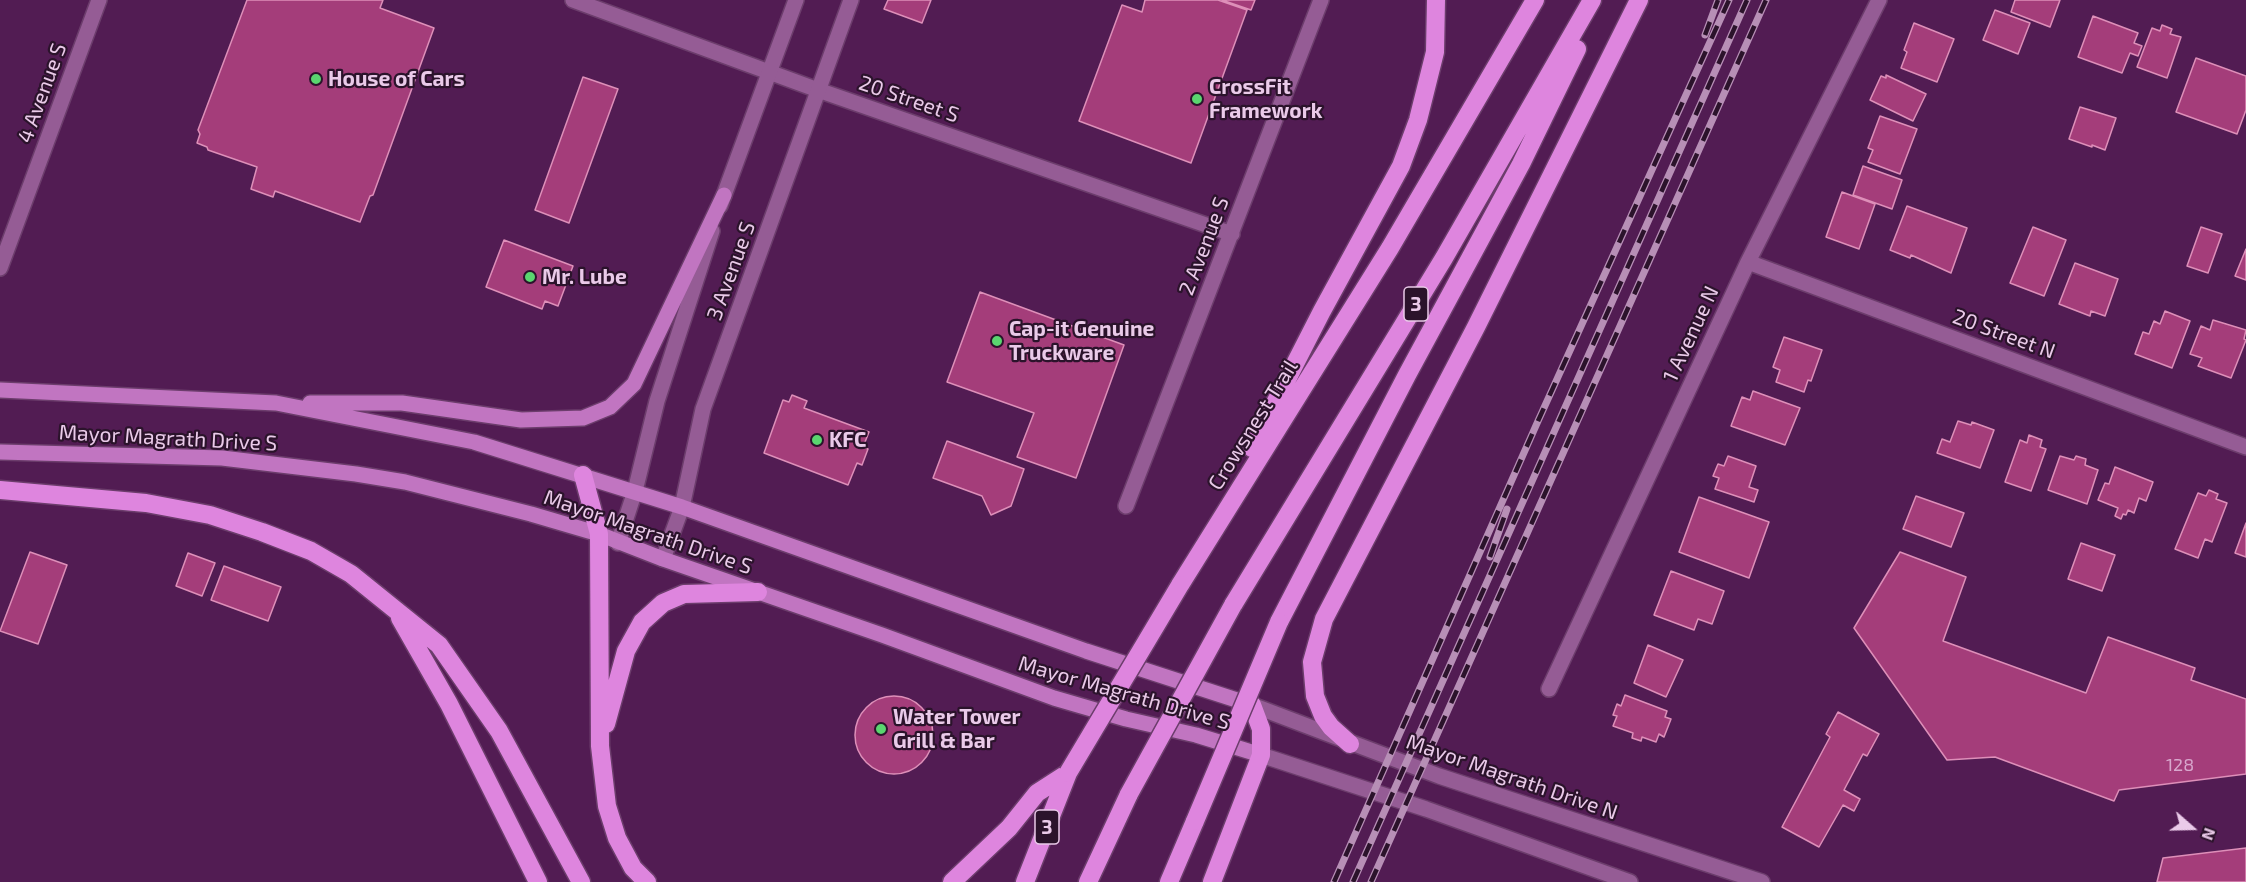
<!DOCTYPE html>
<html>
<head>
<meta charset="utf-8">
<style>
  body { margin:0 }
  #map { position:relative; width:2246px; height:882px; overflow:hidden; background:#521c53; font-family:"Exo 2",sans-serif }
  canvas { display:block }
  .north { position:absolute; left:2162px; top:798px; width:60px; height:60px; -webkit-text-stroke:4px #2b132b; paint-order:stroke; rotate:110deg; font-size:16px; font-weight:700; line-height:24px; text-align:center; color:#eacae9 }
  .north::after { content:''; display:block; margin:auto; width:21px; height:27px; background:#eacae9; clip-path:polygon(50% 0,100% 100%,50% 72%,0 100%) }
</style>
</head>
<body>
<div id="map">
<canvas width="2246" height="882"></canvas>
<div class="north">N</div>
</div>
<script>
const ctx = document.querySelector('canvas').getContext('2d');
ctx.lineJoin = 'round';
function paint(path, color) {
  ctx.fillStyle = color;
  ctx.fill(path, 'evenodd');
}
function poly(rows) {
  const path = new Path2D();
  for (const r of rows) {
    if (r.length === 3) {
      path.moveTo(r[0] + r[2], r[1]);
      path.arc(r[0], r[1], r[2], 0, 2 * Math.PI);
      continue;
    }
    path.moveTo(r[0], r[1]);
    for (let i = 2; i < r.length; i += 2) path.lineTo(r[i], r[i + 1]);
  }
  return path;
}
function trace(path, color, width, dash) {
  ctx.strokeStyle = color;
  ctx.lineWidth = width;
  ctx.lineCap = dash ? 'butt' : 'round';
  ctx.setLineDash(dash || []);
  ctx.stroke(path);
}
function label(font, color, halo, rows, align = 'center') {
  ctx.font = font + ' "Exo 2",sans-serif';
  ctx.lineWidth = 4.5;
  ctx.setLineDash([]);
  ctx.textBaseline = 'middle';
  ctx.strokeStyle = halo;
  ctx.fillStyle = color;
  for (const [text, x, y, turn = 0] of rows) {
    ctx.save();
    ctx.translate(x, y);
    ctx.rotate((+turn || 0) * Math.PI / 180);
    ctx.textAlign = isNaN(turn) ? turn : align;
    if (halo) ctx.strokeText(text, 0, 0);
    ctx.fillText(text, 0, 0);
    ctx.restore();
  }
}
const building = poly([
  [247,0,383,0,380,8,434,28,373,195,370,196,360,222,275,191,273,197,251,189,257,167,208,150,207,147,197,143,200,134,198,130,247,0],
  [888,0,931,0,922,23,884,9,888,0],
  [1145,0,1218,0,1247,10,1191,163,1079,121,1122,5,1142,12,1145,0],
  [1222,0,1255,0,1251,10,1222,0],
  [2015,0,2060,0,2050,27,2011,12,2015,0],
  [1995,10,2030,23,2018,54,1983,40,1995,10],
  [2093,16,2138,33,2134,43,2142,46,2138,56,2130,53,2122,73,2078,57,2093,16],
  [1914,23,1954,39,1937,82,1901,68,1907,52,1904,50,1914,23],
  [2162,25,2172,29,2170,34,2181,37,2167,78,2137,67,2152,28,2160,31,2162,25],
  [2196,58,2246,76,2246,110,2237,134,2176,112,2196,58],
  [1886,75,1926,94,1913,121,1870,100,1881,76,1886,78,1886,75],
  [583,77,618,89,569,223,535,210,583,77],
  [2080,107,2116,118,2105,150,2092,145,2092,147,2069,139,2080,107],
  [1880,116,1917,129,1900,174,1868,162,1873,150,1868,148,1880,116],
  [1863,166,1902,180,1892,209,1853,195,1863,166],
  [1842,192,1875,204,1859,249,1826,237,1842,192],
  [1907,206,1967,228,1951,273,1911,255,1910,258,1890,250,1907,206],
  [2033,227,2066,240,2044,296,2010,283,2033,227],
  [2201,227,2222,234,2208,273,2187,266,2201,227],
  [504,240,573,266,558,306,545,301,542,309,486,287,504,240],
  [2246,249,2246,280,2235,276,2246,249],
  [2075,263,2118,279,2105,316,2091,311,2090,316,2059,304,2075,263],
  [980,292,1124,345,1076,478,1017,457,1034,413,947,382,980,292],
  [2165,311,2190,321,2172,368,2135,354,2143,332,2149,334,2154,321,2160,324,2165,311],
  [2213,320,2246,330,2244,339,2246,340,2231,378,2198,366,2202,358,2190,354,2201,326,2210,330,2213,320],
  [1784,337,1822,350,1811,381,1808,380,1804,392,1776,382,1780,370,1773,367,1784,337],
  [1753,391,1800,408,1785,445,1731,426,1742,397,1750,400,1753,391],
  [792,395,807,401,804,408,869,432,863,447,868,449,862,465,857,463,848,485,764,453,783,400,789,402,792,395],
  [1958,421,1971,425,1972,422,1994,430,1980,468,1937,453,1942,439,1950,442,1958,421],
  [2029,435,2042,440,2040,447,2046,449,2031,491,2005,482,2020,440,2027,443,2029,435],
  [947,441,1024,469,1011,506,991,515,982,496,933,478,947,441],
  [1728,456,1756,466,1749,487,1758,490,1754,502,1715,489,1719,478,1713,476,1718,464,1724,466,1728,456],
  [2060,456,2074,460,2076,456,2086,459,2085,465,2098,470,2087,504,2048,490,2060,456],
  [2115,467,2153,482,2146,501,2139,498,2134,513,2128,510,2126,515,2123,514,2121,519,2115,516,2118,508,2098,500,2105,483,2109,484,2115,467],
  [2209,490,2218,494,2216,499,2227,503,2212,542,2205,539,2198,558,2175,549,2198,493,2206,496,2209,490],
  [1916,496,1964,513,1951,547,1903,529,1916,496],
  [1699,497,1769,522,1749,578,1679,552,1699,497],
  [2246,523,2246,557,2235,553,2246,523],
  [2081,543,2115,555,2102,591,2068,579,2081,543],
  [30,552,67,565,38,644,0,631,30,552],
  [1900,552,1966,577,1943,641,2086,693,2108,637,2195,668,2191,680,2246,699,2246,774,2119,790,2114,801,1995,757,1947,760,1854,628,1900,552],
  [188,553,215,563,202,596,176,586,188,553],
  [224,566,281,587,268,621,211,600,224,566],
  [1671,571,1724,591,1712,624,1698,619,1694,630,1654,615,1671,571],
  [1648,645,1683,660,1666,697,1634,683,1648,645],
  [1625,695,1667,711,1665,717,1671,719,1664,737,1659,734,1656,742,1642,737,1641,741,1632,738,1633,733,1613,726,1617,716,1613,715,1617,704,1621,706,1625,695],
  [894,735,39],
  [1838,712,1879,734,1867,756,1863,754,1844,790,1860,799,1854,811,1843,805,1819,847,1782,827,1830,737,1826,734,1838,712],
  [2246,848,2246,882,2157,882,2163,858,2246,848]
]);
const minor = poly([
  [573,0,818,90,1232,234],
  [1748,262,2246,447],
  [0,268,99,0],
  [1126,506,1321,0],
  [1549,689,1748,262,1879,0]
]);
const secondary = poly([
  [720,206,796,0],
  [618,543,635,491,657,401,712,231],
  [663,559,682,507,703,409,851,0],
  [1252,705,1439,776,1762,882],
  [1261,755,1426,809,1630,882]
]);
const primary = poly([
  [0,390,276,403,474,442,682,507,1086,651,1252,705],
  [310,403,402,403,521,420,583,418,610,407,634,384,724,195],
  [0,452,222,458,356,474,405,482,531,514,599,534,663,559,882,635,1054,698,1126,719,1196,735,1261,755]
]);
const motorway = poly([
  [1252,448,1322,311,1401,166,1418,120,1435,52,1436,0],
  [583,475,599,534,600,746,607,806,617,838,633,868,647,882],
  [0,490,146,503,210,515,262,532,311,551,351,574,439,645,499,731,581,882],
  [1180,585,1390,248,1535,0],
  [1233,605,1444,258,1592,0],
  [400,618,449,704,538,882],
  [1279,622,1407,375,1521,164,1577,49],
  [606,724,626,651,642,622,663,603,684,594,758,592],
  [1350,744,1331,727,1323,716,1315,696,1312,662,1324,619,1476,327,1639,0],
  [952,882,1009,828,1037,793,1068,773],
  [1025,882,1068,773],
  [1088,882,1129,794],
  [1169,882,1195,821],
  [1212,882,1261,755,1261,729,1252,705]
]);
const rail = poly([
  [1705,35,1718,0],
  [1490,557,1507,509],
  [1334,882,1538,421,1729,0],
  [1353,882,1747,0],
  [1371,882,1766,0]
]);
const motorwayBridge = poly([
  [1068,773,1180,585],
  [1129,794,1233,605],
  [1195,821,1279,622]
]);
const markers = [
  [316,79,6,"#5ad56f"],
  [1197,99,6,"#5ad56f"],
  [530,277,6,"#5ad56f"],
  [997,341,6,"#5ad56f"],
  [817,440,6,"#5ad56f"],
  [881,729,6,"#5ad56f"]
];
const numberNames = [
  ["128",2180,765]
];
const shields = [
  [1416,304,24],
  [1047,827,24]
];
const shieldNames = [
  ["3",1416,304],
  ["3",1047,827]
];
const poiNames = [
  ["House of Cars",328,79],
  ["CrossFit",1209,87],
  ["Framework",1209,111],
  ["Mr. Lube",542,277],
  ["Cap-it Genuine",1009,329],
  ["Truckware",1009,353],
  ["KFC",829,440],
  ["Water Tower",893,717],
  ["Grill & Bar",893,741]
];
const streetNames = [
  ["4 Avenue S",42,93,-70],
  ["20 Street S",909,99,19],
  ["2 Avenue S",1204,246,-69],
  ["3 Avenue S",731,271,-70],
  ["1 Avenue N",1691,334,-65],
  ["20 Street N",2004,334,20],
  ["Crowsnest Trail",1253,425,-58],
  ["Mayor Magrath Drive S",168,438,3],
  ["Mayor Magrath Drive S",648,532,19],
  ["Mayor Magrath Drive S",1124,693,16],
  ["Mayor Magrath Drive N",1512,777,19]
];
paint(building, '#a43d7a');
trace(building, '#de8fb9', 1.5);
trace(minor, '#6c3d6c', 18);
trace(secondary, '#6c3d6c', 18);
trace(primary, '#6c3d6c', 18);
trace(motorway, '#6c3d6c', 21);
trace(minor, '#955c95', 15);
trace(secondary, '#955c95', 15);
trace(primary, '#c175c1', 15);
trace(motorway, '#de85de', 18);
trace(rail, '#b78fb6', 7);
trace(rail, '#2b132b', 4.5, [14]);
trace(motorwayBridge, '#6c3d6c', 21, []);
trace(motorwayBridge, '#de85de', 18);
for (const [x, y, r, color] of markers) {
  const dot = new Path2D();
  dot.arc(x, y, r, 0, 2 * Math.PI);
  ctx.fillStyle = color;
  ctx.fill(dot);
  trace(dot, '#2b132b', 2);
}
label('18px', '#d8a7cd', null, numberNames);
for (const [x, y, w] of shields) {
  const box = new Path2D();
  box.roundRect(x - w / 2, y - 17, w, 34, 4.5);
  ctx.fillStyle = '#2b132b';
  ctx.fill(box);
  trace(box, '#eacae9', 1.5);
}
label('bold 20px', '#eacae9', null, shieldNames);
label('bold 21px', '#eacae9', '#2b132b', poiNames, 'left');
label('21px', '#eacae9', '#2b132b', streetNames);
</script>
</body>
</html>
